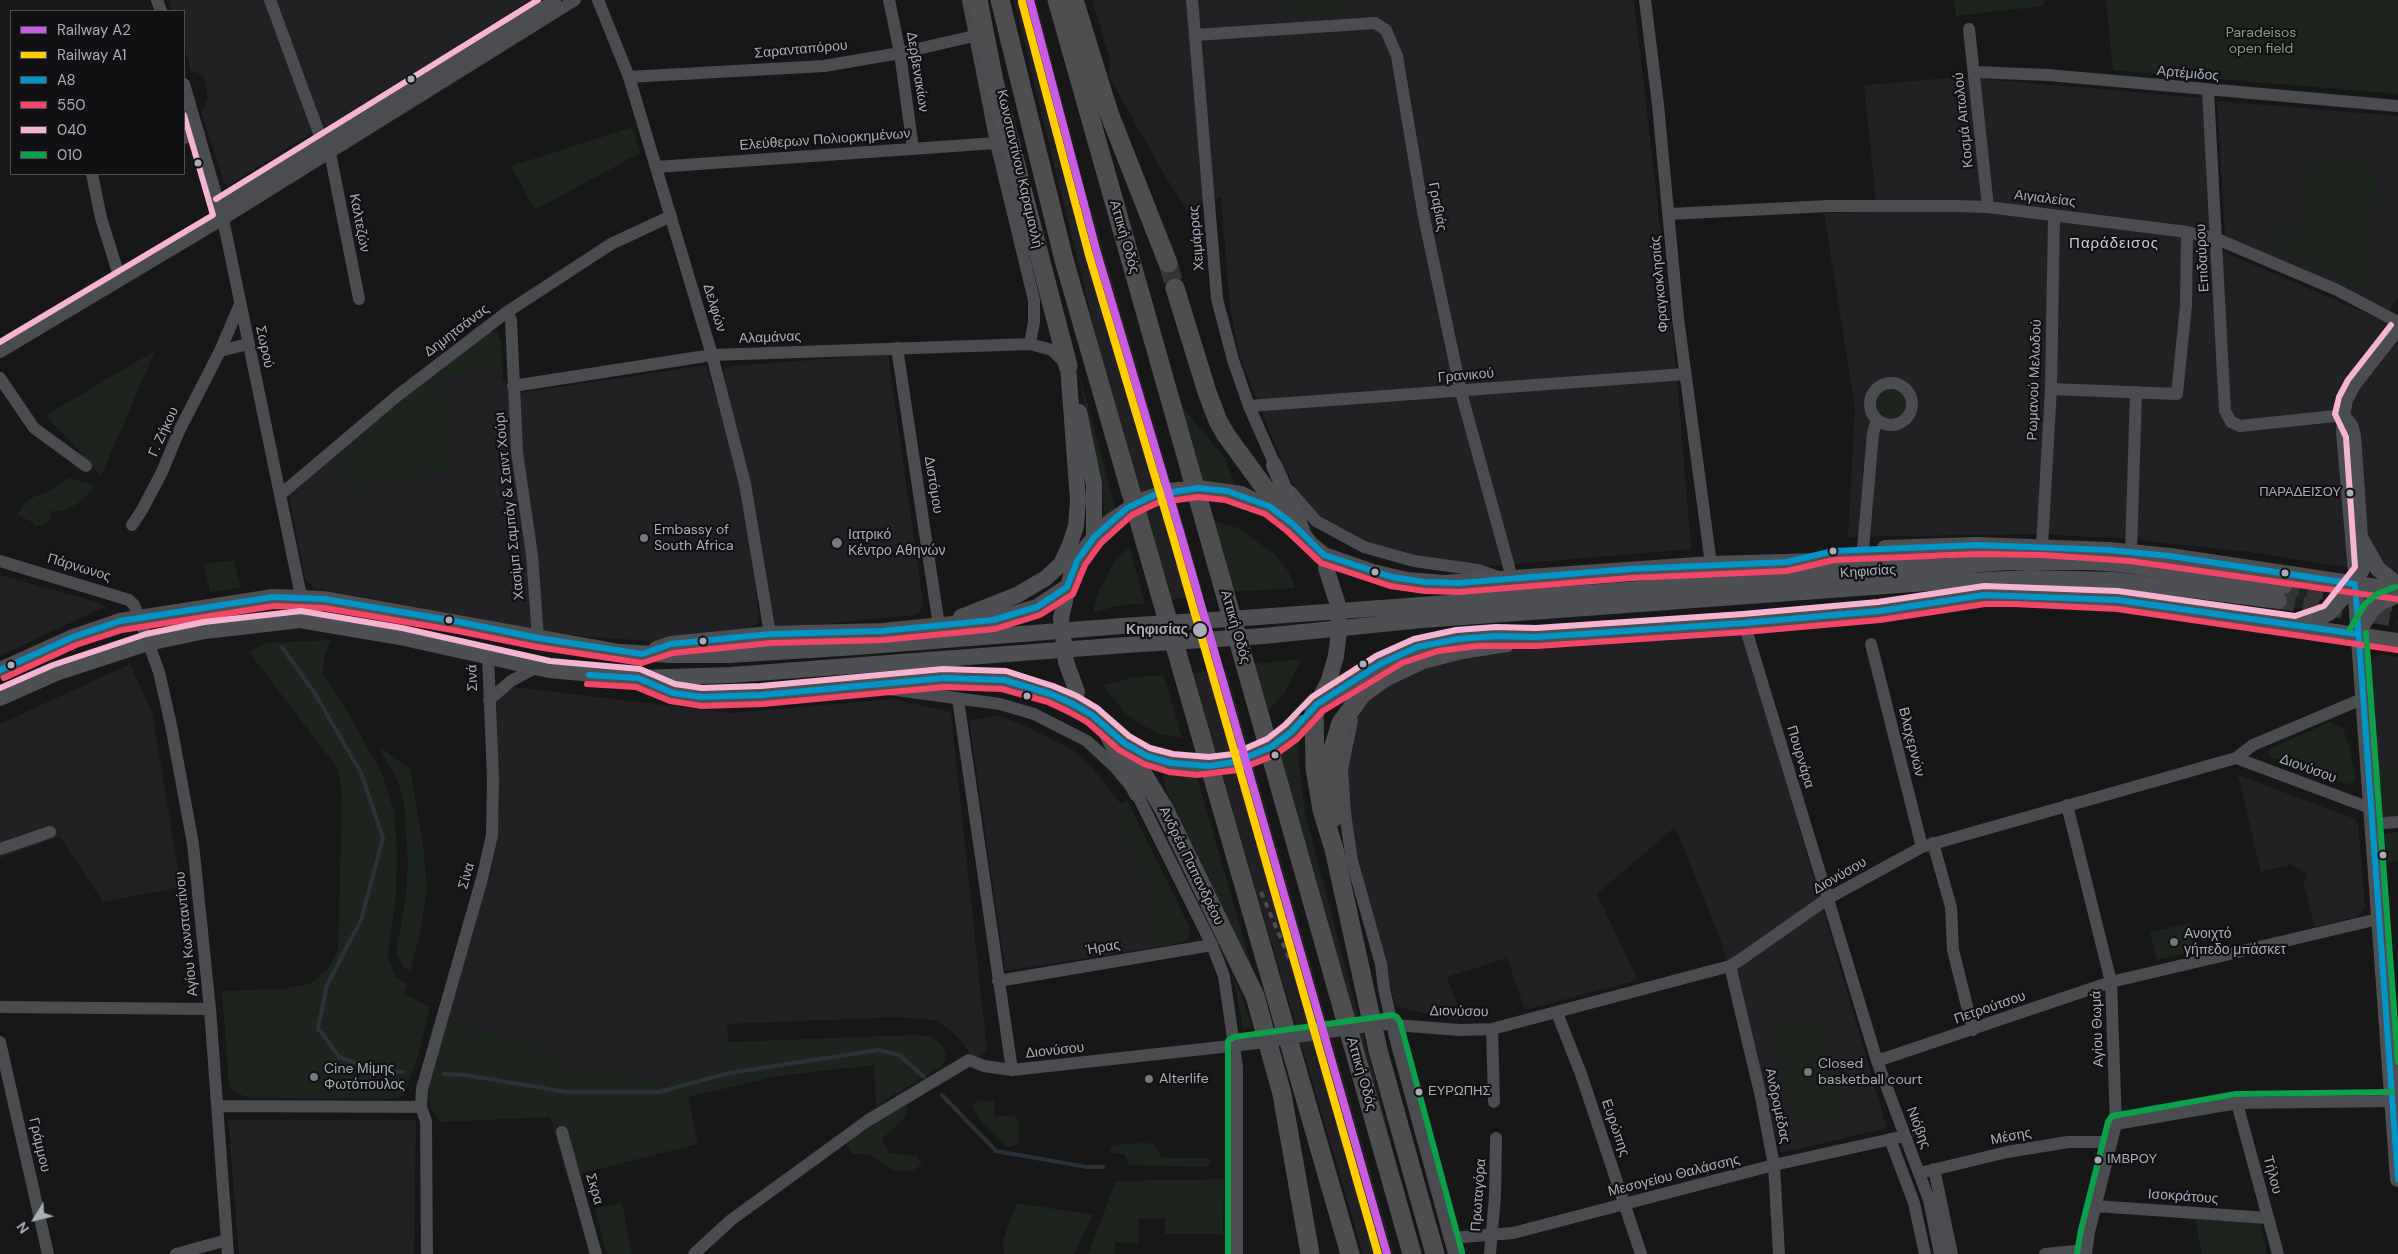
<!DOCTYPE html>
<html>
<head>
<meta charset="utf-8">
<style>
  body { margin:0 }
  #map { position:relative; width:2398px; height:1254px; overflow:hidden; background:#171717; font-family:"DM Sans",sans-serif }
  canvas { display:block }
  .legend { position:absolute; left:10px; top:10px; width:175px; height:165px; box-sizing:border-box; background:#111113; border:1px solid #4d4f55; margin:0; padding:6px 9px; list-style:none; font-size:15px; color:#a8adb8 }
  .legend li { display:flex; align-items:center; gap:10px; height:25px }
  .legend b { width:25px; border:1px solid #4d4f55 }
  .north { position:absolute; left:10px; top:1194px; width:50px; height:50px; -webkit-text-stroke:4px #111113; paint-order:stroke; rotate:234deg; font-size:14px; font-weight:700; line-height:20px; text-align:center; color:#a8adb8 }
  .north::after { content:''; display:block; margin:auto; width:18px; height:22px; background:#a8adb8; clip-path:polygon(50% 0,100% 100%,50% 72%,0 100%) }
</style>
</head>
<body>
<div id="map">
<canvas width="2398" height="1254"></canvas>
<ul class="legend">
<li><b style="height:6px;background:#c95ce2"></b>Railway A2</li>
<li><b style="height:6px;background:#ffcd00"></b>Railway A1</li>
<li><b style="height:6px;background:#0095c8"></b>A8</li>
<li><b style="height:6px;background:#f34667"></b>550</li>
<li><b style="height:6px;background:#f5b4d2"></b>040</li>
<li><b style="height:6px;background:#0da04b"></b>010</li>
</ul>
<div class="north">N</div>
</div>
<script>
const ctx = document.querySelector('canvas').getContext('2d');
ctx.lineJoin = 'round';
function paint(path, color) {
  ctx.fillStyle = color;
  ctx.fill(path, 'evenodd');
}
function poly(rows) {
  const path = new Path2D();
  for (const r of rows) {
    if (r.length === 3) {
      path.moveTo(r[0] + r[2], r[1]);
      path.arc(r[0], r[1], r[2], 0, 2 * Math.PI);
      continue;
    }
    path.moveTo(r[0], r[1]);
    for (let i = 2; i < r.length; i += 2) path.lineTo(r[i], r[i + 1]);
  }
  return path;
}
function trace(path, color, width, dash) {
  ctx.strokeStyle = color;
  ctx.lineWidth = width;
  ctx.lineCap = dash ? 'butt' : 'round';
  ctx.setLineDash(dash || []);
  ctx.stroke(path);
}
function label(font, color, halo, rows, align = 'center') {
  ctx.font = font + ' "DM Sans",sans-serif';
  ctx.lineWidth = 4.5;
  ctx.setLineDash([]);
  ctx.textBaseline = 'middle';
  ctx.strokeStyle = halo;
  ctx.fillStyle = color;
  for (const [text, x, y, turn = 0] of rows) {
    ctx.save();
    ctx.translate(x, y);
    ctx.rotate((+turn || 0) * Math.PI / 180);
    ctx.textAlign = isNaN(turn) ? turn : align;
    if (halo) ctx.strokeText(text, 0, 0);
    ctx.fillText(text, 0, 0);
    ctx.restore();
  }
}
const built = poly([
  [169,0,266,0,314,128,312,133,228,186,225,184,201,113,208,98,203,75,191,71,184,47,184,11,172,11],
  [275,0,531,0,323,129],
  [1014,0,1036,0,1083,181,1204,595,1169,600,1110,393],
  [1092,0,1634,0,1676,364,1691,549,1491,566,1441,561,1378,547,1331,526,1304,502,1287,473,1240,359,1230,308,1221,197,1188,212,1162,171,1108,75,1110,59],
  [1960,77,2203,98,2210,246,2398,327,2398,575,2250,552,2116,538,2035,534,1848,537,1855,408,1824,213,1877,212,1864,85],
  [2217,101,2398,116,2398,298,2389,311,2225,237],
  [888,354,923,602,921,610,915,615,785,628,775,625,721,377,724,369,731,366],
  [706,365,734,452,749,538,759,618,757,624,748,629,678,643,590,637,523,627,315,588,305,579,289,497,290,490,337,451,437,379,488,369,520,393],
  [0,575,97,602,104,607,0,656],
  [1742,632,1887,1128,1781,1153,1721,942,1675,827,1597,894,1638,980,1525,1010,1507,958,1447,977,1463,1019,1445,1018,1396,1006,1372,932,1345,796,1353,721,1372,695,1395,678,1447,660,1513,650,1559,648],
  [2381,654,2398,657,2398,767,2378,772,2371,666,2373,659],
  [130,664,152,712,181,887,103,902,60,837,0,858,0,724],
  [1226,669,1394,1254,1363,1254,1192,673],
  [513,687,731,713,893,699,951,712,987,1051,979,1057,972,1056,956,1035,936,1020,899,1017,727,1024,730,1060,668,1084,568,1067,522,1040,443,1023,479,905,491,873,499,814,494,703],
  [999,716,1019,723,1073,750,1091,766,1121,804,1110,810,1155,898,1146,902,1152,948,1005,971,969,720],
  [2238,775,2355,819,2358,824,2365,906,2361,913,2356,917,2315,927,2303,883,2307,874,2291,864,2261,872],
  [228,1120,416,1120,414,1254,239,1254]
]);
const green = poly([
  [1286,0,1341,0,1343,10,1336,18,1287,18],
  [1954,0,2045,0,2043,6,1956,16],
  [2106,0,2398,0,2398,94,2113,70],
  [633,127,640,153,535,210,511,166],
  [2310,160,2376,163,2372,290,2369,292,2268,242,2271,229,2304,231],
  [490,331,497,333,501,340,503,380,487,369,438,379,457,468,348,489,337,451,484,334],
  [155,351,101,476,46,415],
  [1076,362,1117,514,1105,523,1102,485],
  [1890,403,13],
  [1176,394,1182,407,1225,458,1236,489,1200,486],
  [69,478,96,486,77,504,63,511,52,511,49,521,45,524,35,526,32,522,17,515,24,504,35,496,45,493],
  [1210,520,1238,528,1274,554,1288,571,1295,588,1231,592],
  [1129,546,1145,603,1117,606,1093,613,1097,595,1115,560],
  [234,560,241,588,210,592,204,564],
  [2293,585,2321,591,2318,609,2290,608],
  [331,640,325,655,323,674,345,707,382,774,394,811,397,850,396,897,388,956,395,976,407,984,404,994,430,1007,419,1053,404,1096,390,1099,250,1098,236,1093,229,1086,222,991,282,989,310,984,328,969,338,951,342,796,338,769,249,652,266,643],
  [1301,659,1285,693,1266,712,1253,664],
  [1164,675,1182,738,1160,734,1142,725,1124,712,1103,685,1135,677],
  [2330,722,2343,728,2350,749,2356,780,2352,783,2345,784,2272,758,2268,753,2271,748],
  [1300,728,1298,751,1305,813,1400,1175,1277,745],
  [379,747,410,769,423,844,427,890,421,929,410,972,402,965,396,952,406,897,408,860,404,802,399,784],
  [2398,767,2398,816,2382,818,2378,772],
  [1162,774,1197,777,1251,964,1247,966,1178,829],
  [1127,800,1188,924,1190,933,1187,940,1180,943,1152,948,1146,901,1154,897,1110,810],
  [2398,832,2398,861,2387,862,2384,834],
  [2191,923,2197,951,2157,960,2150,932],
  [1230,971,1242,995,1252,1027,1243,1029,1237,995],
  [1822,1018,1844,1116,1794,1127,1773,1028],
  [443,1023,522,1040,568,1067,667,1084,729,1060,728,1042,916,1035,931,1036,943,1047,946,1057,943,1065,876,1106,874,1065,778,1076,688,1097,698,1144,567,1177,550,1117,441,1122,430,1107,428,1092],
  [979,1100,994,1101,994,1117,1015,1115,1019,1126,1018,1145,1007,1147,981,1121,972,1106],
  [907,1105,906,1116,882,1139,890,1153,917,1156,922,1164,913,1171,895,1171,868,1154,852,1154,846,1145,852,1139,893,1112],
  [1147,1143,1155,1145,1162,1158,1205,1158,1210,1160,1210,1165,1203,1167,1130,1165,1127,1162,1126,1156,1123,1154,1111,1153,1110,1149,1113,1145,1122,1144],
  [1224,1179,1223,1234,1165,1234,1165,1219,1139,1219,1138,1243,1115,1242,1114,1254,1088,1254,1116,1181],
  [622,1203,632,1254,606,1254,595,1208],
  [1017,1203,1093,1215,1074,1254,1004,1254,1003,1240],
  [2195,1219,2260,1223,2267,1254,2202,1254]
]);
const stream = poly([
  [282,647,314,692,361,773,383,838,361,920,327,985,318,1028,339,1057,377,1071,403,1072],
  [444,1074,465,1075,567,1092,659,1092,729,1073,878,1050,899,1055,924,1077],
  [942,1095,996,1151,1087,1167,1103,1167]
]);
const majorTunnel = poly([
  [2284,586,2393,603],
  [2279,601,2398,619]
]);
const highwayTunnel = poly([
  [1168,263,1175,288]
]);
const minor = poly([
  [157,0,161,11],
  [270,0,323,144],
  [598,0,629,77,712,355,745,484,770,634],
  [889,0,900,53,913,149],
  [968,0,996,143,1034,300,1034,322,1030,344],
  [1192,0,1217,299,1233,360,1249,406,1278,472],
  [1645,0,1658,105,1678,318,1711,564],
  [1969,29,1988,207],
  [1195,35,1375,23,1386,30,1397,56,1424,217,1461,392,1512,578],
  [1975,72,2048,75,2398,106],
  [629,77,824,66,900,53,974,36],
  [184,84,223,219,301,596,300,620],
  [2208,91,2225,411,2231,422,2240,426,2344,415],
  [184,138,199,134],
  [330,153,359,299],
  [656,167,996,143],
  [92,174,101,218,120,279],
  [221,206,555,0],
  [1669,214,1829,206,1956,206,1988,207,2187,232,2217,239,2337,290,2398,322],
  [507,312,511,320,517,452,532,555,538,638],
  [897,348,939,626],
  [220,351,248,344],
  [0,352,223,219,575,0],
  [0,378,34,428,86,466],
  [1891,404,21],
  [513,386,712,355,1030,344,1052,350,1066,364],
  [2051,389,2177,394,2186,305,2187,232],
  [1249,406,1685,374],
  [2344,415,2352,425,2355,436,2359,492,2364,570,2355,584],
  [1290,491,1316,521,1364,547,1414,561,1478,570,1498,577],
  [280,495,397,396,507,312,611,244,671,216],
  [132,525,142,510,162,472,179,431,220,351,240,304],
  [2042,546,2051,389,2054,216],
  [1863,549,1873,433,1877,420],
  [2131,552,2136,392],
  [0,561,129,600,134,605,139,617,159,672,171,725,193,844,210,1009,228,1254],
  [2355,584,2342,431,2344,415,2347,400,2355,385,2398,330],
  [1744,623,1877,1061,1929,1200,1940,1254],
  [1871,644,1922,847],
  [881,688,1000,704,1034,714,1087,741,1115,767,1137,794,1212,945,1224,976,1237,1067,1237,1254],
  [958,699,1012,1070],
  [489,700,511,681,537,667],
  [1352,721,1342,769,1345,813,1352,861,1381,964,1384,989,1396,1041,1454,1254],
  [2236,758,2370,808],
  [2067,805,2111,982,2116,1124,2089,1232,2086,1254],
  [2371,824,2398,822],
  [1933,843,1951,907,1953,950,1973,1030],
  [0,849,50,832],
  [1730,966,1761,1097,1774,1165,1779,1254],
  [998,981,1212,945],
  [0,1007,210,1009],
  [1557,1013,1581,1074,1641,1254],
  [1381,1024,1460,1030,1492,1029,1730,966,1740,960,1827,899,1922,847,2236,758,2253,745,2362,699],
  [1492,1029,1494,1102],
  [0,1042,48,1254],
  [1877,1061,2111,982,2378,919],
  [2237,1103,2278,1254],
  [218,1106,421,1107],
  [2116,1124,2237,1103,2392,1101],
  [562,1132,596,1254],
  [1890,1139,1914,1203,1925,1254],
  [1934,1169,1952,1254],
  [1920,1173,2007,1152,2068,1142,2110,1142],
  [2095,1206,2268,1218],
  [1450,1238,1513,1233,1774,1165,1905,1136],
  [176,1254,227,1240],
  [427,1254,426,1121,421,1107,422,1089,483,875,492,835,493,779,488,656],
  [694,1254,731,1220,867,1121,969,1060,984,1066,1012,1070,1258,1043],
  [1490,1254,1495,1196,1496,1138],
  [2045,1254,2086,1250]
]);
const major = poly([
  [1079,412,1094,484,1094,537],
  [1274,465,1302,530],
  [1241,494,1281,514,1303,534,1319,555],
  [2362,541,2378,569,2398,585],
  [1313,546,1324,555,1373,572,1407,580,1444,583,1711,564,1927,558],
  [1885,548,1977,545,2109,550,2170,556,2398,590],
  [2355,584,2398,1179],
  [961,617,1017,595,1046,578,1061,564,1069,547,1076,526,1078,500,1068,366],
  [1258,617,2007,562,2090,562,2119,564,2284,586],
  [1061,618,1071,575,1085,549,1101,529],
  [2300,624,2329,613,2355,584],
  [2357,634,2371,611,2381,602,2398,595],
  [1263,636,1422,620,1926,583,2029,578,2114,580,2279,601],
  [656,649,671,644,770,634,882,631,993,620,1037,607,1067,587],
  [0,670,73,637,120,621,273,597,325,599,620,652,671,655,729,655,857,647,1122,626],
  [642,680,673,693,702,697,762,695,944,678,980,678,1028,686,1051,694,1092,715],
  [1360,697,1387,678,1423,661,1462,651,1507,644],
  [0,698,56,673,148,643,205,631,300,620,400,637,549,670,638,678,731,675,1126,645],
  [1318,702,1329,680,1336,656],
  [1317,704,1380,664,1417,647,1436,642,1496,636,1536,637,1744,623,1879,611,1984,595,2048,596,2118,600,2398,641],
  [1086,707,1103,726,1124,743,1147,756,1164,761],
  [1106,732,1137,794]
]);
const highway = poly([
  [978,0,994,81,1068,366],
  [1000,0,1064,260,1350,1254],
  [1057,0,1412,1254],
  [1074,0,1109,113,1168,263],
  [1175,288,1207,392,1218,421,1226,435,1288,520],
  [1314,708,1315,768,1322,810,1334,849,1378,1050,1435,1254],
  [1124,743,1164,809,1255,996,1282,1094,1310,1254],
  [1333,818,1333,749,1341,723,1360,697]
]);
const rail = poly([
  [1281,886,1293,949,1313,1024,1379,1254],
  [1261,892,1290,960]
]);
const minorBridge = poly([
  [1258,1043,1381,1024]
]);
const majorBridge = poly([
  [1104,526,1140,501,1170,491,1198,488,1241,494],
  [1326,568,1338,605,1339,631,1336,656],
  [1061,618,1066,662,1077,692],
  [1122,626,1258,617],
  [1126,645,1263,636],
  [1164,761,1197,766,1235,762,1271,747,1301,723]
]);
const bus1 = poly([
  [0,670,73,637,120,621,273,597,325,599,460,622,538,638,642,654,671,644,770,634,882,631,993,620,1037,607,1067,587,1077,561,1094,537,1127,508,1154,495,1198,488,1227,491,1269,506,1293,524,1324,555,1392,577,1425,582,1458,583,1630,569,1787,562,1833,551,1977,545,2109,550,2170,556,2355,584,2398,1179],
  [589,675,638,678,673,693,702,697,762,695,944,678,1004,680,1051,694,1073,704,1092,715,1124,743,1147,756,1171,763,1209,766,1235,762,1271,747,1291,732,1317,704,1380,664,1417,647,1457,639,1496,636,1536,637,1744,623,1879,611,1984,595,2118,600,2357,634]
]);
const bus2 = poly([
  [4,678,76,645,122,630,274,606,324,608,458,631,537,647,642,663,673,653,771,643,883,640,995,629,1040,615,1073,594,1085,565,1101,543,1132,515,1157,503,1198,497,1225,500,1265,514,1287,531,1321,563,1390,586,1425,591,1459,592,1631,578,1787,571,1834,560,1977,554,2042,555,2130,561,2397,599],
  [587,684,636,687,670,701,702,706,763,704,944,687,1002,689,1048,702,1069,712,1087,722,1119,750,1144,764,1169,772,1197,775,1238,770,1275,755,1297,739,1323,711,1402,663,1438,651,1478,646,1537,646,1745,632,1880,620,1985,604,2014,604,2117,609,2397,650]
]);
const bus3 = poly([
  [216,199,538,0],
  [0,342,213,215,184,115],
  [0,688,53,665,146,634,204,622,301,611,402,628,550,661,640,669,675,684,702,688,761,686,943,669,1006,671,1053,686,1077,696,1097,708,1129,736,1150,748,1173,754,1209,757,1233,754,1267,739,1285,725,1312,697,1376,656,1414,639,1456,630,1496,627,1536,628,1743,614,1878,602,1984,586,2118,591,2295,616,2324,606,2355,567,2346,437,2335,414,2339,397,2348,380,2391,325]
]);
const bus4 = poly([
  [2350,629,2365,604,2377,594,2395,587],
  [2366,633,2398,1062],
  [2077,1253,2081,1230,2108,1122,2112,1116,2236,1094,2392,1092],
  [1228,1254,1228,1041,1234,1037,1392,1015,1397,1017,1400,1022,1462,1252]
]);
const rail1 = poly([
  [1030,0,1097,253,1181,535,1387,1254]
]);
const rail2 = poly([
  [1022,2,1089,255,1173,537,1378,1254]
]);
const markers = [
  [411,79,4.5,"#a8adb8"],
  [198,163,4.5,"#a8adb8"],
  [2350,493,4.5,"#a8adb8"],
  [644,538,5,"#757880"],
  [837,543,6,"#757880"],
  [1833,551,4.5,"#a8adb8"],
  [1375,572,4.5,"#a8adb8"],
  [2285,573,4.5,"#a8adb8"],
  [449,620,4.5,"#a8adb8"],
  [1200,630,8,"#a8adb8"],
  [703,641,4.5,"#a8adb8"],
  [1363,664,4.5,"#a8adb8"],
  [11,665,4.5,"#a8adb8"],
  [1027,696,4.5,"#a8adb8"],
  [1275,755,4.5,"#a8adb8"],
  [2383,855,4.5,"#a8adb8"],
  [2174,942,5,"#757880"],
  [1808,1072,5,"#757880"],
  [314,1077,5,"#757880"],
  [1149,1079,5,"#757880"],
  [1419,1092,4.5,"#a8adb8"],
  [2098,1160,4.5,"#a8adb8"]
];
const busNames = [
  ["ΠΑΡΑΔΕΙΣΟΥ",2341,493,"right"],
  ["ΕΥΡΩΠΗΣ",1428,1092],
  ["ΙΜΒΡΟΥ",2107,1160]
];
const parkNames = [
  ["Paradeisos",2261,33],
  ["open field",2261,49]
];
const streetNames = [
  ["Σαρανταπόρου",801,50,-5],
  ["Δερβενακίων",917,72,81],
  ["Αρτέμιδος",2188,74,5],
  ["Κοσμά Αιτωλού",1964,120,-96],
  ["Ελεύθερων Πολιορκημένων",825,140,-4],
  ["Κωνσταντίνου Καραμανλή",1019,169,77],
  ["Αιγιαλείας",2045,199,7],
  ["Γραβιάς",1437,207,79],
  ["Καλτεζών",359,223,79],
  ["Αττική Οδός",1124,237,74],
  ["Χειμάρρας",1197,238,-95],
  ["Επιδαύρου",2203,258,-93],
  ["Φραγκοκλησιάς",1660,284,-95],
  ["Δελφών",714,308,73],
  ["Δημητσάνας",457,331,-37],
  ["Αλαμάνας",770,338,-2],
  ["Σωρού",264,347,78],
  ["Γρανικού",1466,376,-5],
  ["Ρωμανού Μελωδού",2035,380,-88],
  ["Γ. Ζήκου",164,432,-65],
  ["Διστόμου",933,485,81],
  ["Χασίμπ Σαμπάγ & Σαιντ Χούρι",510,506,-96],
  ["Πάρνωνος",79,568,17],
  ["Κηφισίας",1868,572,-4],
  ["Αττική Οδός",1235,627,74],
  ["Σινά",473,678,-91],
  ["Βλαχερνών",1911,742,76],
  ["Πουρνάρα",1800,757,73],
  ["Διονύσου",2308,769,20],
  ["Ανδρέα Παπανδρέου",1191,866,64],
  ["Σίνα",467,876,-74],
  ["Διονύσου",1840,876,-30],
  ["Αγίου Κωνσταντίνου",187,934,-96],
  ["Ήρας",1103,948,-10],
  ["Πετρούτσου",1990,1008,-19],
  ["Διονύσου",1459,1012,1],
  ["Αγίου Θωμά",2098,1029,-92],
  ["Διονύσου",1055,1051,-6],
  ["Αττική Οδός",1361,1074,74],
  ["Ανδρομέδας",1777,1106,78],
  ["Ευρώπης",1615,1128,71],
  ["Νιόβης",1918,1128,69],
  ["Μέσης",2011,1137,-11],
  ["Γράμμου",39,1145,77],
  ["Τήλου",2272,1175,75],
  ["Μεσογείου Θαλάσσης",1674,1176,-14],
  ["Σκρα",594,1189,74],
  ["Πρωταγόρα",1479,1195,-86],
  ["Ισοκράτους",2183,1197,4]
];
const poiNames = [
  ["Embassy of",654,530],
  ["South Africa",654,546],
  ["Ιατρικό",848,535],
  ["Κέντρο Αθηνών",848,551],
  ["Ανοιχτό",2184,934],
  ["γήπεδο μπάσκετ",2184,950],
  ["Closed",1818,1064],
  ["basketball court",1818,1080],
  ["Cine Μίμης",324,1069],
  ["Φωτόπουλος",324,1085],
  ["Alterlife",1159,1079]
];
const stopNames = [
  ["Κηφισίας",1188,630]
];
const neighbourhoodNames = [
  ["Παράδεισος",2114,244]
];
paint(built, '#212123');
paint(green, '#1d241e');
trace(stream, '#2a3239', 4);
trace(majorTunnel, '#343537', 16, [16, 8]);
trace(highwayTunnel, '#343537', 19, [19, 9]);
trace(minor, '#4b4c50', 12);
trace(major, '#4d4f52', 16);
trace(highway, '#4e4e51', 19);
trace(rail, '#4b4c4f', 4, [6, 5]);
trace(minorBridge, '#4b4c50', 12);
trace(majorBridge, '#4d4f52', 16);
trace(bus1, '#0095c8', 6);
trace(bus2, '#f34667', 6);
trace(bus3, '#f5b4d2', 6);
trace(bus4, '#0da04b', 6);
trace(rail1, '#c95ce2', 8);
trace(rail2, '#ffcd00', 8);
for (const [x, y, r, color] of markers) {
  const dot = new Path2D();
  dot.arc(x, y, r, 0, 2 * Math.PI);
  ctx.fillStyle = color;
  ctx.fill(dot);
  trace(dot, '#111113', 2);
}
label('13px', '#a8adb8', '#111113', busNames, 'left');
label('14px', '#7fa381', '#111113', parkNames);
label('14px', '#a8adb8', '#111113', streetNames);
label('14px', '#a8adb8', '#111113', poiNames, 'left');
label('bold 14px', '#a8adb8', '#111113', stopNames, 'right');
ctx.letterSpacing = '1px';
label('15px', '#c9ccd4', '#111113', neighbourhoodNames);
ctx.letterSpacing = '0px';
</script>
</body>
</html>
